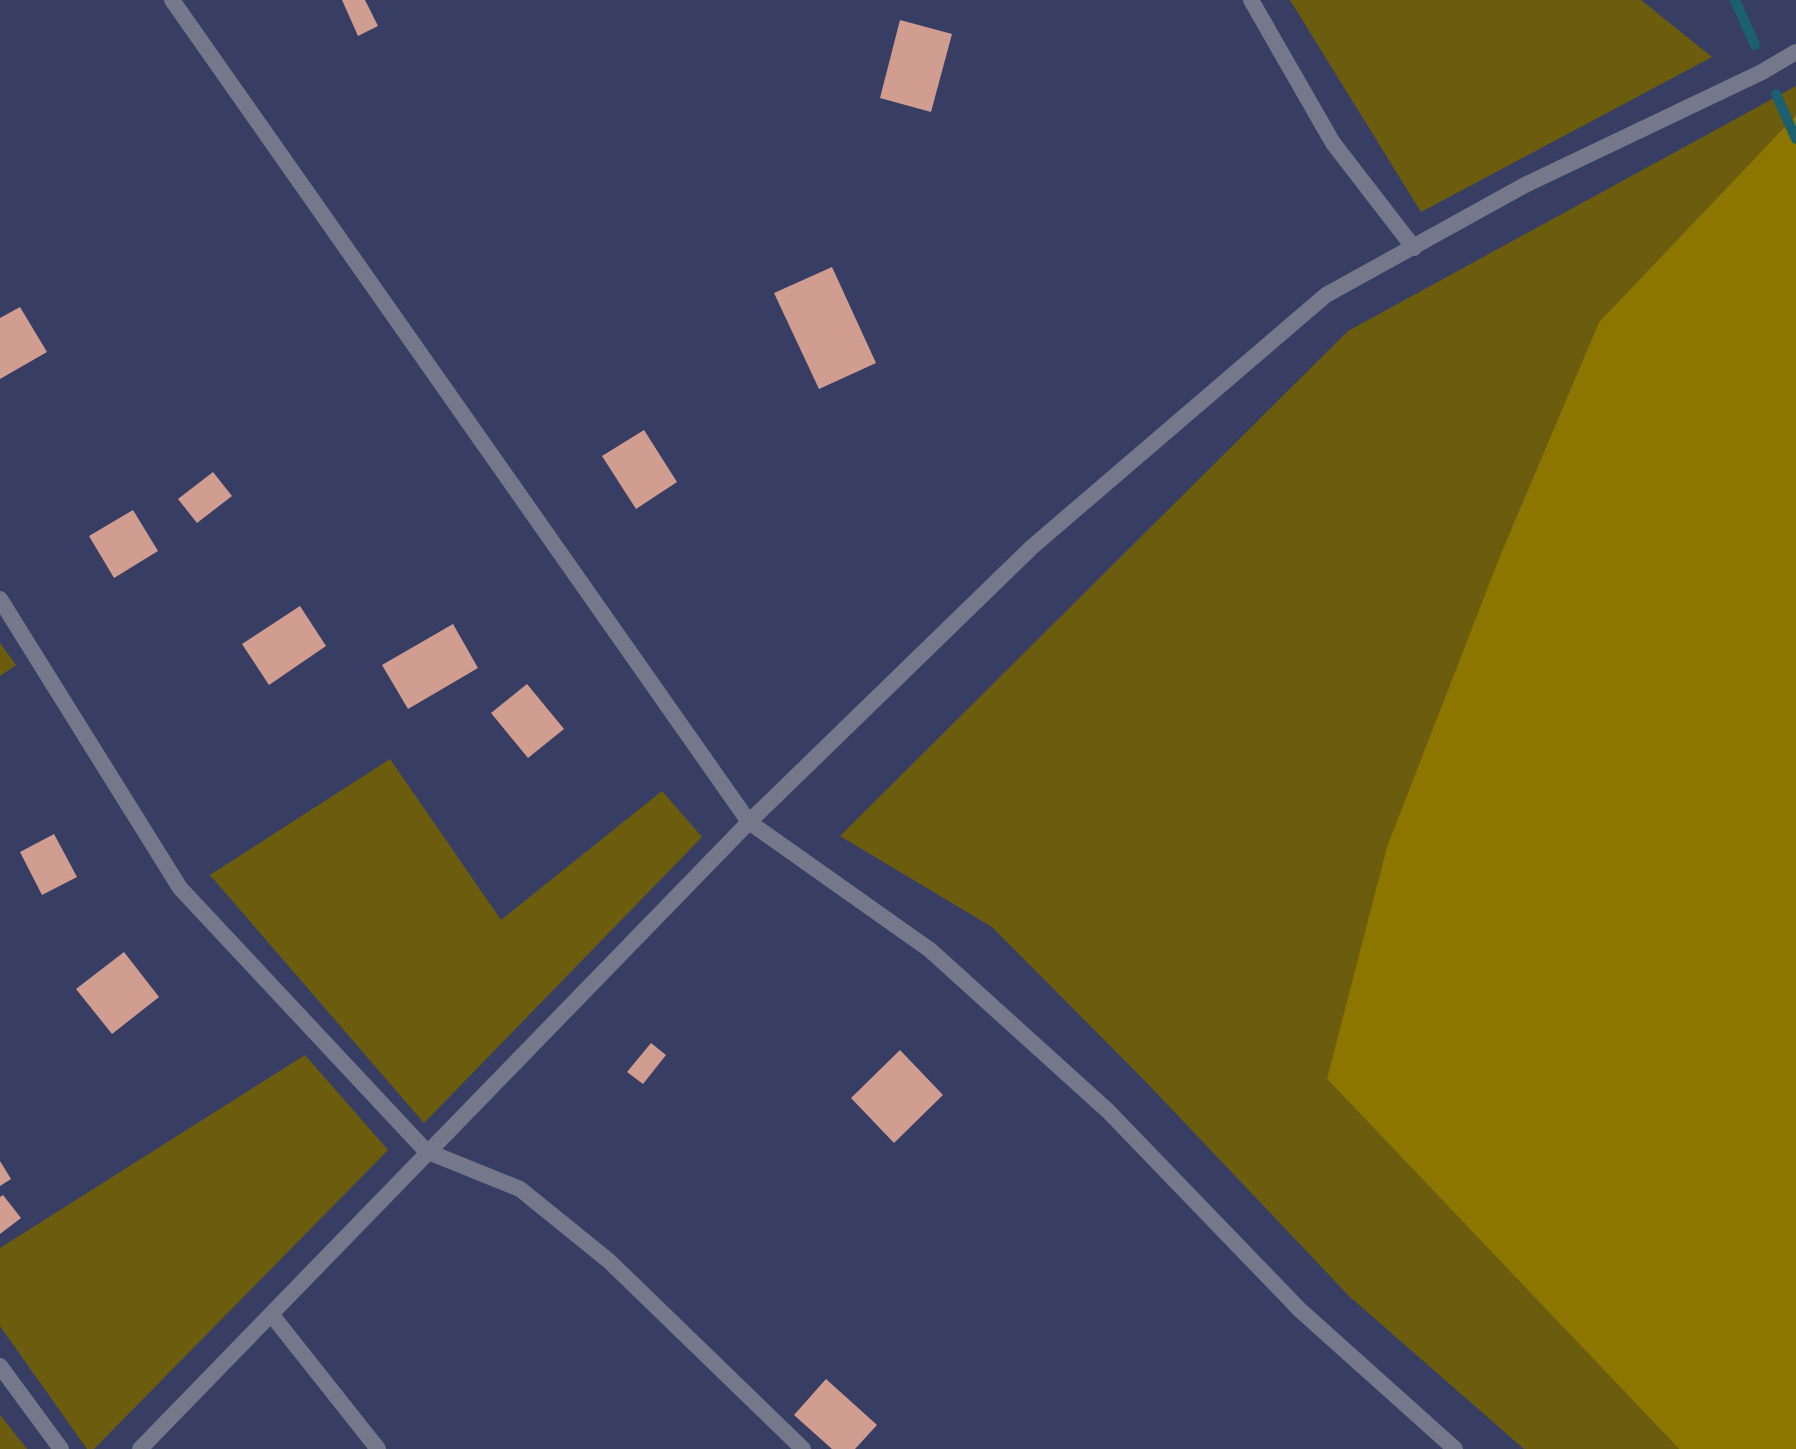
<!DOCTYPE html>
<html>
<head>
<meta charset="utf-8">
<style>
  body { margin:0 }
  canvas { display:block; background:#383e63 }
</style>
</head>
<body>
<canvas width="1796" height="1449"></canvas>
<script>
const ctx = document.querySelector('canvas').getContext('2d');
ctx.lineJoin = 'round';
function paint(path, color) {
  ctx.fillStyle = color;
  ctx.fill(path, 'evenodd');
}
function poly(rows) {
  const path = new Path2D();
  for (const r of rows) {
    path.moveTo(r[0], r[1]);
    for (let i = 2; i < r.length; i += 2) path.lineTo(r[i], r[i + 1]);
  }
  return path;
}
function trace(path, color, width, dash) {
  ctx.strokeStyle = color;
  ctx.lineWidth = width;
  ctx.lineCap = dash ? 'butt' : 'round';
  ctx.setLineDash(dash || []);
  ctx.stroke(path);
}
const green = poly([
  [1290,0,1641,0,1712,57,1421,212],
  [1796,86,1796,115,1599,322,1502,551,1327,1079,1679,1449,1524,1449,1349,1296,1147,1083,992,927,840,836,1348,331],
  [0,643,16,665,0,676],
  [390,759,501,920,662,791,702,837,424,1123,210,875],
  [305,1055,388,1150,94,1449,87,1449,0,1326,0,1248],
  [0,1415,27,1449,0,1449]
]);
const forest = poly([
  [1796,115,1796,1449,1679,1449,1327,1079,1387,847,1502,551,1599,322]
]);
const stream = poly([
  [1735,0,1755,45],
  [1776,94,1796,139]
]);
const building = poly([
  [342,0,365,0,378,26,358,36],
  [900,20,952,34,931,112,880,98],
  [832,267,876,363,819,389,774,293],
  [20,307,47,352,0,379,0,318],
  [644,430,677,482,636,509,602,456],
  [213,472,232,496,197,523,178,499],
  [133,510,158,551,114,578,89,536],
  [300,606,326,646,269,685,242,644],
  [453,624,478,668,408,709,382,665],
  [527,684,564,729,528,758,491,713],
  [54,834,77,877,42,895,20,852],
  [124,952,159,997,112,1034,76,989],
  [651,1043,666,1055,643,1084,627,1072],
  [900,1050,943,1095,894,1143,851,1098],
  [0,1161,11,1179,0,1186],
  [3,1195,21,1218,0,1234,0,1197],
  [826,1379,877,1425,855,1449,832,1449,794,1415]
]);
const service = poly([
  [0,1366,61,1449]
]);
const minor = poly([
  [172,0,749,822,930,950,1108,1111,1300,1310,1455,1449],
  [1251,0,1333,143,1414,248],
  [0,599,180,888,426,1151,520,1189,609,1261,803,1449],
  [271,1314,378,1449],
  [140,1449,749,822,1032,547,1326,295,1525,185,1762,72,1796,52]
]);
paint(green, '#6c5c0e');
paint(forest, '#8c7600');
trace(stream, '#1b6070', 10);
paint(building, '#d09d90');
trace(service, '#74788a', 16);
trace(minor, '#74788a', 16);
</script>
</body>
</html>
